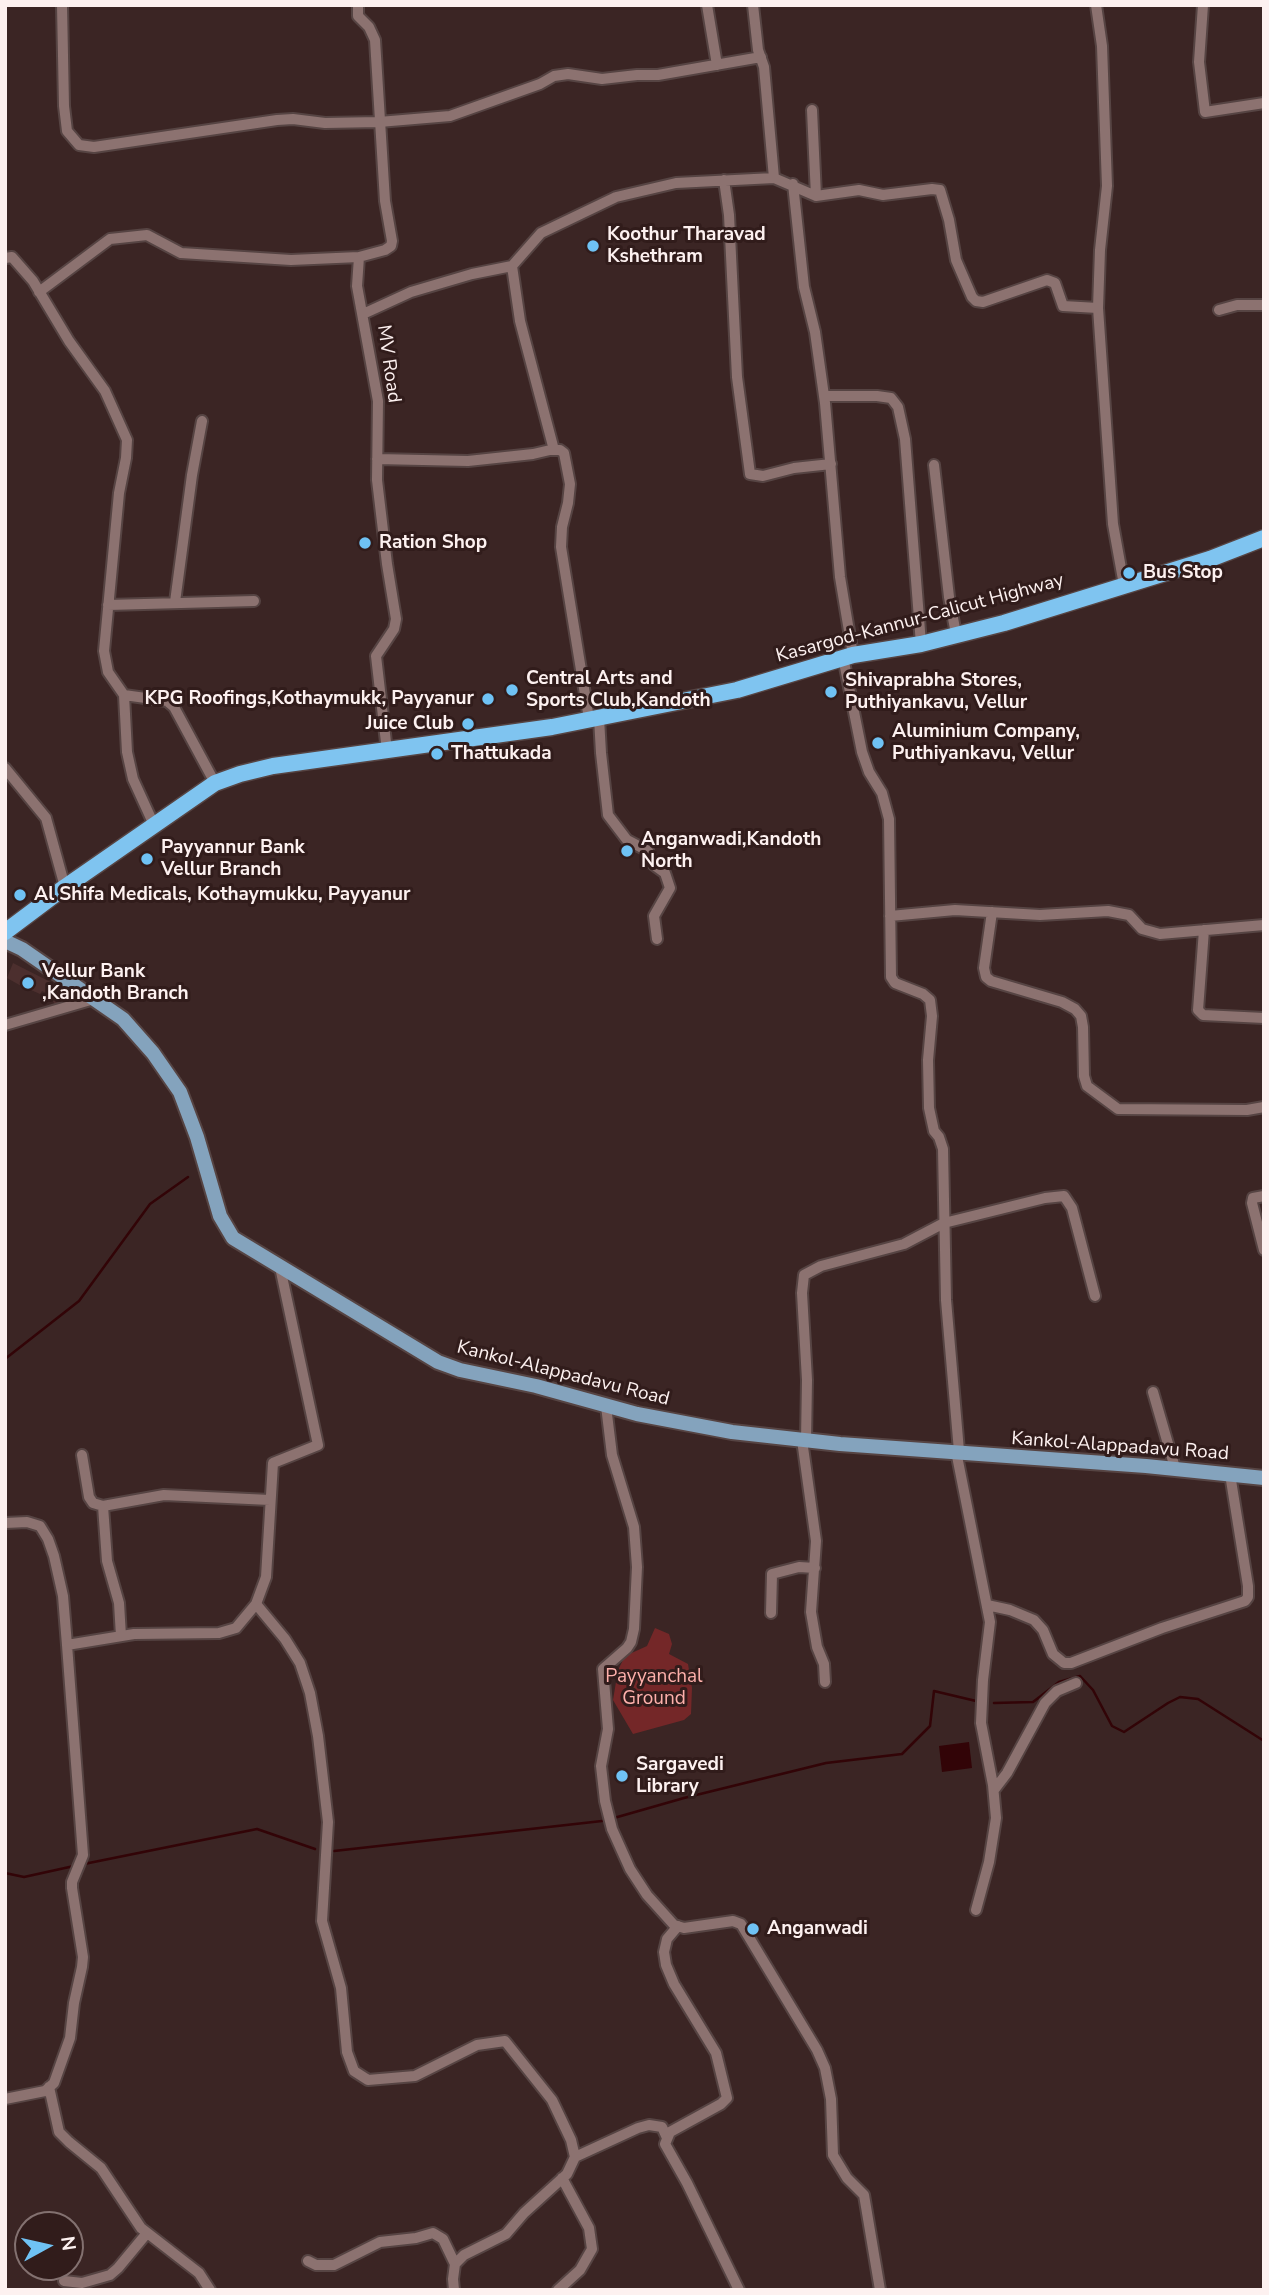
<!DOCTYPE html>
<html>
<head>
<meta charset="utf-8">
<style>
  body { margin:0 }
  #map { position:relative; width:1269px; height:2295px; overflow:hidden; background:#3b2524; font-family:"Nunito Sans",sans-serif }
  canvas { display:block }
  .frame { position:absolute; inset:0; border:7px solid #fdf1f0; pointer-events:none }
  .north { position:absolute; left:14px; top:2211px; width:70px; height:70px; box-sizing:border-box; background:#311c1b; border:2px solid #837170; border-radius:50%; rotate:82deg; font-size:19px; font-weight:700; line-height:28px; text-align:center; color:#fdf1f0 }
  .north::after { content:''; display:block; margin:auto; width:24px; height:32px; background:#6fc2f4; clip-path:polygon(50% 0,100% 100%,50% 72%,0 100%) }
</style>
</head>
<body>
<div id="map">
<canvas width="1269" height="2295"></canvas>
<div class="frame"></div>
<div class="north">N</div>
</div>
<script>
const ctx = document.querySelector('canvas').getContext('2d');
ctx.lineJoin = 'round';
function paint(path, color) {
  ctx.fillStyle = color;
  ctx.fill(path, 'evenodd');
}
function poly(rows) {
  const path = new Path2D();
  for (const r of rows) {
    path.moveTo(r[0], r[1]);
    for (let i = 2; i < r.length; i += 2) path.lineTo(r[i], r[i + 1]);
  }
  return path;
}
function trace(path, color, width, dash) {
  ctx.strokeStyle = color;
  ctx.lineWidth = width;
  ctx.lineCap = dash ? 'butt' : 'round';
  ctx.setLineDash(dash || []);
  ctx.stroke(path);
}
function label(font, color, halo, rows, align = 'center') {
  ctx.font = font + ' "Nunito Sans",sans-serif';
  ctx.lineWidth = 6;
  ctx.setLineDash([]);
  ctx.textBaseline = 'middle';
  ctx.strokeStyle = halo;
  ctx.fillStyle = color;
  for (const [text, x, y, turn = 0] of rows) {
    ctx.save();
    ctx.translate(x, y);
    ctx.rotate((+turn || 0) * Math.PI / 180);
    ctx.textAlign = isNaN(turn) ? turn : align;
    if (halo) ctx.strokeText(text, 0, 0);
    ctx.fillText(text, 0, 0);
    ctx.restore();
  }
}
const built = poly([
  [13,963,74,994,77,1001,57,1009,53,1001,56,999,55,997,42,991,40,994,31,990,28,984,25,983,23,987,7,978]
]);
const green = poly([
  [655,1628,669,1634,672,1644,669,1654,688,1664,692,1688,691,1714,684,1720,633,1734,613,1700,618,1670,625,1656,647,1646]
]);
const water = poly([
  [969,1742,972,1768,942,1772,939,1746]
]);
const stream = poly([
  [5,1359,79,1301,150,1204,188,1177],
  [994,1703,1033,1702,1059,1682,1080,1676,1093,1690,1112,1726,1124,1732,1168,1703,1180,1697,1198,1699,1264,1741],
  [614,1818,684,1798,826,1763,902,1754,930,1726,934,1691,976,1701],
  [334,1851,602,1821],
  [84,1864,257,1829,315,1849],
  [5,1873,24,1877,74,1866]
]);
const minor = poly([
  [62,5,64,106,67,131,79,145,94,147,277,120,293,119,325,123,379,122,450,116,540,84,554,76,568,74,602,79,637,75,658,75,761,57],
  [358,5,358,16,369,27,375,40,385,201,392,241,391,246,385,250,359,257,357,286,378,401,377,480,387,564,396,619,394,629,376,656,387,751],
  [707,5,717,65],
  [1096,5,1102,46,1107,186,1100,250,1098,308,1113,524,1124,585],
  [1203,5,1199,62,1205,112,1264,103],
  [812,110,816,196],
  [774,178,816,196,859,190,883,195,932,189,940,190,949,220,956,260,972,297,976,301,983,302,1047,280,1055,283,1063,306,1098,308],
  [724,180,729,215,737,377,750,474,763,476,794,468,831,464],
  [793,184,804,287,815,332,825,403,840,577,853,655],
  [5,258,12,257,33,281,69,341,105,391,127,440,126,458,119,493,104,651,108,672,124,695,167,701,174,707,215,783],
  [512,266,520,321,554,450],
  [39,292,110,239,147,235,181,253,291,260,359,257],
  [1219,310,1237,305,1264,305],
  [363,314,411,292,472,274,512,266,541,233,616,197,676,183,774,178,764,67,758,50,753,5],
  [824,396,877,396,891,398,898,407,905,439,921,644],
  [377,459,468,461,533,454,550,450,560,450,564,453,570,484,568,503,562,527,561,547,589,719],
  [934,465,949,597,956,634],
  [175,602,192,475,202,421],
  [108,605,254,601],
  [843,657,862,752,869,772,882,793,889,819,891,977,895,983,923,994,930,1000,932,1016,928,1060,929,1108,934,1131,939,1137,943,1149,946,1300,959,1451],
  [124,695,127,752,133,779,154,825],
  [599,718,601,753,608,815,627,840,648,851,654,865,665,873,670,888,654,916,657,939],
  [5,768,46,818,65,887],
  [992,912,984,968,986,977,991,981,1062,1002,1075,1009,1081,1016,1083,1027,1084,1076,1087,1086,1118,1109,1247,1110,1264,1107],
  [890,916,955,910,1040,915,1108,911,1129,915,1142,929,1160,934,1264,925],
  [1204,930,1198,1010,1203,1015,1264,1018],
  [5,1025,94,999],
  [1264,1196,1253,1198,1252,1203,1264,1250],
  [1153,1392,1175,1468],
  [606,1406,612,1455,634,1527,637,1567,634,1629,631,1642,627,1648,603,1669,608,1729,601,1766,605,1801,612,1829,630,1869,647,1895,674,1925,684,1928,733,1921,741,1924,817,2050,825,2068,831,2099,833,2155,847,2178,864,2195,880,2290],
  [802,1440,816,1541,811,1612,817,1647,824,1664,825,1682],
  [806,1441,807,1380,802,1293,804,1275,821,1266,904,1244,944,1223,1045,1198,1064,1196,1072,1208,1095,1296],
  [956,1451,990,1622,983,1680,981,1723,993,1785,996,1818,989,1862,976,1910],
  [82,1455,89,1497,93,1503,103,1506,164,1495,270,1500],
  [103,1506,107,1561,119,1603,121,1636],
  [5,1523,27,1522,40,1526,48,1539,54,1556,63,1596,67,1645],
  [256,1604,285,1639,300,1663,310,1693,318,1736,328,1822,322,1921,341,1988,347,2052,354,2071,368,2080,415,2076,477,2045,505,2041,552,2100,571,2140,575,2157,567,2174,524,2213,506,2234,464,2255,455,2264,453,2279,454,2290],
  [987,1605,1010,1610,1034,1620,1043,1630,1053,1654,1064,1663,1071,1663,1162,1628,1245,1601,1248,1597,1248,1586,1230,1474],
  [771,1613,772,1574,799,1567,815,1568],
  [994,1790,1007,1773,1045,1703,1057,1691,1076,1683],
  [678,1926,667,1939,664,1952,666,1965,674,1984,716,2053,727,2098,721,2104,670,2132,665,2144,687,2183,739,2290],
  [49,2087,59,2132,69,2142,101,2168,141,2228,199,2273,210,2290],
  [5,2099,45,2091,54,2083,70,2038,74,2003,82,1967,83,1957,72,1888,72,1882,83,1855,67,1645,134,1634,219,1633,236,1628,256,1604,266,1577,273,1463,318,1445,280,1267],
  [575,2157,638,2128,649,2125,662,2127,667,2138],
  [308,2261,316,2265,334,2265,380,2242,416,2238,433,2233,443,2239,455,2264],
  [64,2281,82,2283,110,2275,118,2268,147,2233],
  [558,2290,580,2270,592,2249,589,2228,562,2178]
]);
const major = poly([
  [5,941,22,949,123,1019,153,1053,180,1092,197,1137,220,1216,233,1238,438,1362,460,1370,536,1386,637,1414,732,1432,840,1444,1146,1466,1264,1478]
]);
const highway = poly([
  [5,932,65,887,215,783,240,774,273,766,552,727,737,690,853,655,921,644,1004,623,1210,559,1264,538]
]);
const markers = [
  [593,246,7,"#6fc2f4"],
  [365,543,7,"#6fc2f4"],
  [1129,573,7,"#6fc2f4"],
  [512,690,7,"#6fc2f4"],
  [831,692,7,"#6fc2f4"],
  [488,699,7,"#6fc2f4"],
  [468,724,7,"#6fc2f4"],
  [878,743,7,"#6fc2f4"],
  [437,754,7,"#6fc2f4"],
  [627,851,7,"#6fc2f4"],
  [147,859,7,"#6fc2f4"],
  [20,895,7,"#6fc2f4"],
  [28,983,7,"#6fc2f4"],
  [622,1776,7,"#6fc2f4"],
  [753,1929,7,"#6fc2f4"]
];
const poiNames = [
  ["Koothur Tharavad",607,235],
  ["Kshethram",607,257],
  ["Ration Shop",379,543],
  ["Bus Stop",1143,573],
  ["Central Arts and",526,679],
  ["Sports Club,Kandoth",526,701],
  ["Shivaprabha Stores,",845,681],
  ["Puthiyankavu, Vellur",845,703],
  ["KPG Roofings,Kothaymukk, Payyanur",474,699,"right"],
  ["Juice Club",454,724,"right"],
  ["Aluminium Company,",892,732],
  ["Puthiyankavu, Vellur",892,754],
  ["Thattukada",451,754],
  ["Anganwadi,Kandoth",641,840],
  ["North",641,862],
  ["Payyannur Bank",161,848],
  ["Vellur Branch",161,870],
  ["Al Shifa Medicals, Kothaymukku, Payyanur",34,895],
  ["Vellur Bank",42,972],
  [",Kandoth Branch",42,994],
  ["Sargavedi",636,1765],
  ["Library",636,1787],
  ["Anganwadi",767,1929]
];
const streetNames = [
  ["MV Road",388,364,82],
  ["Kasargod-Kannur-Calicut Highway",920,619,-15],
  ["Kankol-Alappadavu Road",563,1374,14],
  ["Kankol-Alappadavu Road",1120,1447,4]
];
const parkNames = [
  ["Payyanchal",654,1677],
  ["Ground",654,1699]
];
paint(built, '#4c2f2e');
paint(green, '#742728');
paint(water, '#320407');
trace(stream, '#320407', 2.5);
trace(minor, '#564443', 14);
trace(major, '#564443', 18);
trace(highway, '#564443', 19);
trace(minor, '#8c7270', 10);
trace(major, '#84a3bd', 14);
trace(highway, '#7fc4f0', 16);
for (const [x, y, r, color] of markers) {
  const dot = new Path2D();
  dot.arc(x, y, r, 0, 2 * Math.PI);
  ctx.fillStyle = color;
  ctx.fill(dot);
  trace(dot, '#311c1b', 2.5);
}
label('bold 19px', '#fdf1f0', '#311c1b', poiNames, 'left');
label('19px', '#fdf1f0', '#311c1b', streetNames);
label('19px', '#feb0ab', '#311c1b', parkNames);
</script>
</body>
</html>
